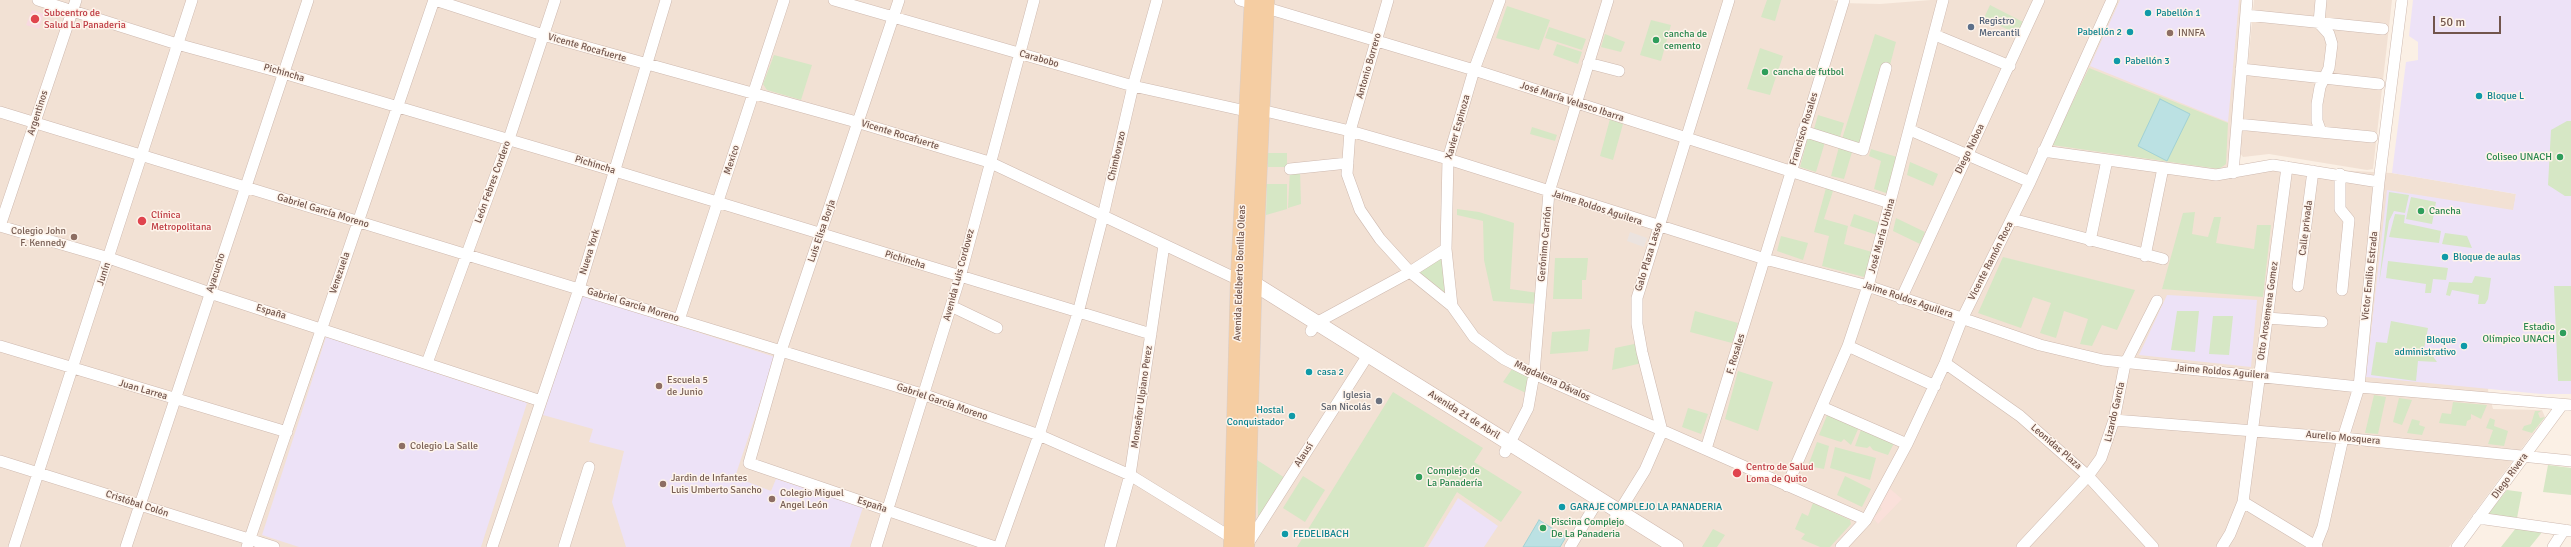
<!DOCTYPE html>
<html>
<head>
<meta charset="utf-8">
<style>
  body { margin:0 }
  #map { position:relative; width:2571px; height:547px; overflow:hidden; background:#fbf0e5; font-family:Signika,sans-serif }
  canvas { display:block }
  .scale { position:absolute; left:2433px; top:16px; width:68px; height:18px; box-sizing:border-box; border:2px solid #72554c; border-top:0; padding-left:5px; font-size:12px; line-height:14px; white-space:nowrap; color:#72554c; -webkit-text-stroke:3px #fef4eb; paint-order:stroke }
</style>
</head>
<body>
<div id="map">
<canvas width="2571" height="547"></canvas>
<div class="scale">50 m</div>
</div>
<script>
const ctx = document.querySelector('canvas').getContext('2d');
ctx.lineJoin = 'round';
function paint(path, color) {
  ctx.fillStyle = color;
  ctx.fill(path, 'evenodd');
}
function poly(rows) {
  const path = new Path2D();
  for (const r of rows) {
    path.moveTo(r[0], r[1]);
    for (let i = 2; i < r.length; i += 2) path.lineTo(r[i], r[i + 1]);
  }
  return path;
}
function trace(path, color, width, dash) {
  ctx.strokeStyle = color;
  ctx.lineWidth = width;
  ctx.lineCap = dash ? 'butt' : 'round';
  ctx.setLineDash(dash || []);
  ctx.stroke(path);
}
function label(font, color, halo, rows, align = 'center') {
  ctx.font = font + ' Signika,sans-serif';
  ctx.lineWidth = 3;
  ctx.setLineDash([]);
  ctx.textBaseline = 'middle';
  ctx.strokeStyle = halo;
  ctx.fillStyle = color;
  for (const [text, x, y, turn = 0] of rows) {
    ctx.save();
    ctx.translate(x, y);
    ctx.rotate((+turn || 0) * Math.PI / 180);
    ctx.textAlign = isNaN(turn) ? turn : align;
    if (halo) ctx.strokeText(text, 0, 0);
    ctx.fillText(text, 0, 0);
    ctx.restore();
  }
}
const residential = poly([
  [0,0,1248,0,1228,547,0,547],
  [1273,0,1833,0,1843,3,1880,4,1931,0,2242,0,2230,172,2263,166,2392,173,2516,194,2488,390,2493,409,2542,410,2545,417,2449,547,1251,547],
  [2254,0,2392,0,2373,169,2367,170,2269,154,2243,157,2240,153]
]);
const commercial = poly([
  [1888,487,1902,499,1878,524,1873,518,1882,509,1879,505]
]);
const industrial = poly([
  [1630,232,1647,238,1644,247,1627,241]
]);
const education = poly([
  [2120,0,2239,0,2228,122,2090,66],
  [2413,0,2571,0,2571,394,2541,394,2366,377,2387,190,2513,210,2516,194,2392,173,2406,62,2418,60,2418,42,2409,36],
  [582,295,775,357,735,477,771,491,776,479,863,507,850,547,626,547,612,502,624,451,589,442,593,429,543,415],
  [2167,295,2257,300,2251,367,2139,355],
  [326,337,527,403,481,547,299,547,262,535],
  [1458,498,1498,526,1484,547,1428,547]
]);
const medical = poly([
  [32,10,44,14,39,29,26,25]
]);
const green = poly([
  [1767,0,1781,0,1775,21,1761,17],
  [1990,5,2027,24,2021,36,1984,18],
  [1507,6,1550,20,1539,50,1496,38],
  [1651,20,1671,25,1661,61,1640,55],
  [1549,27,1586,39,1582,50,1545,38],
  [1605,34,1625,42,1621,52,1601,47],
  [1875,34,1896,42,1890,65,1883,63,1862,145,1842,139],
  [1557,44,1582,52,1578,64,1553,55],
  [1760,48,1783,56,1770,95,1747,89],
  [774,55,812,65,801,100,767,90,763,84],
  [2089,68,2228,123,2226,164,2219,169,2052,145],
  [1818,115,1844,123,1840,137,1814,129],
  [1610,119,1623,124,1613,160,1600,156],
  [2567,121,2571,121,2571,196,2565,196,2548,185,2551,130],
  [1532,127,1557,135,1555,141,1530,134],
  [1808,137,1825,142,1816,172,1800,167],
  [1839,147,1852,152,1844,179,1831,176],
  [1871,149,1897,157,1889,194,1874,189,1881,161,1869,156],
  [1268,153,1287,153,1287,167,1268,167],
  [1910,162,1938,174,1933,186,1907,175],
  [1290,169,1300,169,1301,204,1288,208],
  [1267,184,1287,184,1287,209,1266,215],
  [1826,188,1833,191,1824,219,1848,226,1844,244,1872,252,1864,277,1822,266,1829,236,1814,232],
  [2389,192,2409,195,2405,213,2394,211,2389,221,2379,284],
  [2411,197,2436,202,2432,224,2406,219],
  [1457,209,1479,212,1514,223,1510,289,1538,293,1537,304,1493,301,1484,260,1483,221,1457,215],
  [2195,212,2192,234,2208,237,2214,217,2221,217,2216,243,2254,249,2257,225,2271,225,2263,297,2162,289,2183,213],
  [1854,214,1880,223,1877,235,1850,226],
  [2395,214,2405,215,2404,223,2441,231,2439,243,2389,237],
  [1896,218,1925,232,1920,244,1893,231],
  [2445,233,2467,236,2472,248,2442,244],
  [1781,236,1808,243,1803,260,1777,251],
  [1443,256,1446,291,1444,292,1419,272],
  [2003,257,2135,290,2117,330,2102,325,2092,346,2080,344,2088,319,2064,311,2056,338,2040,333,2051,303,2033,297,2021,328,1978,313],
  [1555,258,1588,258,1586,280,1582,280,1582,299,1553,299],
  [2388,261,2448,268,2446,280,2433,279,2431,293,2425,293,2426,284,2386,278],
  [2475,276,2491,278,2488,299,2485,304,2478,304,2479,295,2452,290,2450,296,2446,295,2449,282,2472,283],
  [2554,286,2571,286,2571,381,2558,381],
  [1695,311,1738,323,1732,343,1690,332],
  [2177,311,2199,311,2195,352,2171,350],
  [2213,316,2233,316,2229,355,2209,354],
  [2391,321,2428,328,2424,349,2432,351,2432,355,2437,362,2418,361,2416,381,2371,375,2376,342,2387,343],
  [1590,329,1588,351,1550,354,1552,332],
  [1639,343,1642,363,1612,370,1615,348],
  [1512,369,1530,376,1528,394,1503,382],
  [1738,371,1773,382,1758,431,1725,419],
  [1393,392,1483,448,1474,462,1522,492,1501,522,1457,492,1424,547,1297,547],
  [2374,395,2386,397,2378,434,2365,433],
  [2399,398,2412,400,2402,425,2393,422],
  [2453,402,2487,405,2481,419,2471,414,2471,419,2467,421,2466,426,2439,423,2442,413,2451,414],
  [1688,408,1708,414,1701,434,1682,427],
  [2535,411,2541,411,2538,413,2540,418,2545,417,2532,433,2522,430,2524,426,2531,424],
  [1828,413,1859,427,1851,445,1844,439,1841,442,1819,435],
  [2490,418,2495,420,2494,426,2508,431,2504,446,2488,444,2493,430,2486,428],
  [2412,419,2420,421,2419,425,2425,427,2422,435,2407,433],
  [1862,427,1895,441,1888,455,1873,450,1870,446,1867,448,1855,446],
  [1817,442,1829,446,1824,469,1808,466],
  [1835,447,1876,458,1870,480,1830,468],
  [1257,460,1285,478,1261,518,1258,517],
  [2548,465,2571,468,2571,495,2543,492],
  [1303,476,1325,490,1305,522,1283,508],
  [1845,476,1871,489,1862,507,1837,495],
  [2507,490,2522,492,2517,518,2488,514],
  [1813,503,1850,520,1851,524,1830,547,1820,547,1801,539,1805,534,1795,529,1802,513,1808,516],
  [2516,528,2543,531,2530,547,2501,547],
  [1713,529,1725,535,1717,547,1702,547]
]);
const water = poly([
  [2160,99,2190,114,2167,161,2138,146,2160,99],
  [1539,520,1566,537,1560,547,1523,547,1539,520]
]);
const minor = poly([
  [38,0,177,44,283,73,615,171,1151,334],
  [435,0,543,35,860,123,989,162,1239,280],
  [834,0,1133,86,1246,111],
  [899,0,781,351,749,463,995,547],
  [1240,0,1474,70,1890,203],
  [1388,0,1350,131,1347,174,1360,210,1380,239,1410,272,1452,306,1474,337,1504,359,1534,374,1866,520],
  [2321,0,2319,23,2329,34,2332,44,2329,68,2320,87,2317,104,2317,121,2321,132],
  [2246,15,2383,29],
  [1935,35,2010,66],
  [1588,63,1619,71],
  [2241,69,2379,84],
  [1261,110,1350,131,1448,159,1765,259,1868,286,2040,345,2103,360,2359,387,2571,405],
  [0,112,925,395,1039,435,1130,475,1237,541],
  [2237,124,2372,137],
  [1910,130,2030,182],
  [1803,131,1863,150,1886,68],
  [2043,151,2216,175,2273,165,2379,182],
  [1290,169,1348,163],
  [2233,173,2247,0],
  [2340,174,2340,209,2349,220,2342,290],
  [2012,219,2163,259],
  [0,226,109,258,210,293,541,401],
  [0,226,76,0],
  [2090,241,2107,160],
  [2145,256,2163,168],
  [2298,286,2313,171],
  [1901,299,2039,0],
  [951,306,997,328],
  [1452,306,1446,249,1448,159,1474,70,1500,0],
  [2267,318,2322,322],
  [679,320,784,0],
  [1311,331,1316,323,1410,272,1446,249],
  [0,346,287,432],
  [1848,346,1935,386],
  [427,363,509,139,555,0],
  [1945,363,2020,416,2088,476,2153,547],
  [1822,407,1907,444],
  [2114,420,2343,438,2571,461],
  [1706,449,1844,0],
  [1505,452,1528,408,1534,374,1549,192,1608,0],
  [0,461,274,547],
  [1787,486,1848,346,1868,286,1943,0],
  [2243,502,2317,547],
  [2478,518,2571,531],
  [1614,520,1645,470,1662,431,1642,352,1637,324,1637,298,1729,0],
  [1247,545,1368,355],
  [14,547,192,0],
  [126,547,308,0],
  [247,547,434,0],
  [492,547,579,289,666,0],
  [564,547,589,467],
  [876,547,960,277,1034,0],
  [999,547,1039,435,1078,313,1103,216,1133,86,1157,0],
  [1110,547,1130,475,1164,245],
  [1570,547,1594,507],
  [1841,547,1866,520,1907,444,1945,363,1962,319,2030,182,2112,0],
  [2022,547,2088,476,2101,458,2114,420,2125,364,2157,301],
  [2222,547,2230,534,2243,502,2287,167],
  [2315,547,2323,527,2343,438,2359,387,2379,182,2402,0],
  [2457,547,2562,405],
  [2553,547,2564,530]
]);
const secondary = poly([
  [1244,281,1253,283,1676,547]
]);
const primary = poly([
  [1232,547,1239,280,1253,0],
  [1246,547,1253,294,1266,0]
]);
const markers = [
  [2148,13,4,"#0f9aa8"],
  [35,19,5,"#e0444e"],
  [1971,27,4,"#5c6f8a"],
  [2130,32,4,"#0f9aa8"],
  [2170,33,4,"#8d6e63"],
  [1656,40,4,"#2e9e5b"],
  [2117,61,4,"#0f9aa8"],
  [1765,72,4,"#2e9e5b"],
  [2479,96,4,"#0f9aa8"],
  [2560,157,4,"#2e9e5b"],
  [2421,211,4,"#2e9e5b"],
  [142,221,5,"#e0444e"],
  [74,237,4,"#8d6e63"],
  [2445,257,4,"#0f9aa8"],
  [2563,333,4,"#2e9e5b"],
  [2464,346,4,"#0f9aa8"],
  [1309,372,4,"#0f9aa8"],
  [659,386,4,"#8d6e63"],
  [1379,401,4,"#6b7280"],
  [1292,416,4,"#0f9aa8"],
  [402,446,4,"#8d6e63"],
  [1737,473,5,"#e0444e"],
  [1419,477,4,"#2e9e5b"],
  [663,484,4,"#8d6e63"],
  [772,499,4,"#8d6e63"],
  [1562,507,4,"#0f9aa8"],
  [1543,528,4,"#2e9e5b"],
  [1285,534,4,"#0f9aa8"]
];
const healthNames = [
  ["Subcentro de",44,13],
  ["Salud La Panaderia",44,25],
  ["Clínica",151,215],
  ["Metropolitana",151,227],
  ["Centro de Salud",1746,467],
  ["Loma de Quito",1746,479]
];
const cultureNames = [
  ["Pabellón 1",2156,13],
  ["Pabellón 2",2122,32,"right"],
  ["Pabellón 3",2125,61],
  ["Bloque L",2487,96],
  ["Bloque de aulas",2453,257],
  ["Bloque",2456,340,"right"],
  ["administrativo",2456,352,"right"],
  ["casa 2",1317,372],
  ["Hostal",1284,410,"right"],
  ["Conquistador",1284,422,"right"],
  ["GARAJE COMPLEJO LA PANADERIA",1570,507],
  ["FEDELIBACH",1293,534]
];
const serviceNames = [
  ["Registro",1979,21],
  ["Mercantil",1979,33]
];
const educationNames = [
  ["INNFA",2178,33],
  ["Colegio John",66,231,"right"],
  ["F. Kennedy",66,243,"right"],
  ["Escuela 5",667,380],
  ["de Junio",667,392],
  ["Colegio La Salle",410,446],
  ["Jardin de Infantes",671,478],
  ["Luis Umberto Sancho",671,490],
  ["Colegio Miguel",780,493],
  ["Angel León",780,505]
];
const leisureNames = [
  ["cancha de",1664,34],
  ["cemento",1664,46],
  ["cancha de futbol",1773,72],
  ["Coliseo UNACH",2552,157,"right"],
  ["Cancha",2429,211],
  ["Estadio",2555,327,"right"],
  ["Olímpico UNACH",2555,339,"right"],
  ["Complejo de",1427,471],
  ["La Panadería",1427,483],
  ["Piscina Complejo",1551,522],
  ["De La Panaderia",1551,534]
];
const streetNames = [
  ["Vicente Rocafuerte",587,48,16],
  ["Carabobo",1039,59,16],
  ["Antonio Borrero",1369,66,-74],
  ["Pichincha",284,73,16],
  ["José María Velasco Ibarra",1572,102,18],
  ["Argentinos",38,113,-72],
  ["Xavier Espinoza",1458,127,-74],
  ["Francisco Rosales",1804,129,-73],
  ["Vicente Rocafuerte",900,135,17],
  ["Diego Noboa",1970,149,-64],
  ["Chimborazo",1117,156,-77],
  ["Mexico",732,160,-72],
  ["Pichincha",595,165,17],
  ["León Febres Cordero",493,182,-70],
  ["Jaime Roldos Aguilera",1597,208,18],
  ["Gabriel García Moreno",323,211,17],
  ["Calle privada",2306,228,-83],
  ["Luis Elisa Borja",822,231,-71],
  ["José María Urbina",1882,236,-75],
  ["Gerónimo Carrión",1545,244,-85],
  ["Nueva York",590,252,-73],
  ["Galo Plaza Lasso",1649,257,-73],
  ["Pichincha",905,260,17],
  ["Vicente Ramón Roca",1991,261,-63],
  ["Ayacucho",216,273,-72],
  ["Venezuela",340,273,-71],
  ["Avenida Edelberto Bonilla Oleas",1240,273,-88],
  ["Junín",104,274,-72],
  ["Avenida Luis Cordovez",959,275,-75],
  ["Victor Emilio Estrada",2370,276,-84],
  ["Jaime Roldos Aguilera",1908,300,19],
  ["Gabriel García Moreno",633,305,17],
  ["Otto Arosemena Gomez",2268,311,-82],
  ["España",271,312,17],
  ["F. Rosales",1736,354,-73],
  ["Jaime Roldos Aguilera",2222,372,5],
  ["Magdalena Dávalos",1552,381,25],
  ["Juan Larrea",143,390,16],
  ["Monseñor Ulpiano Perez",1142,397,-82],
  ["Gabriel García Moreno",942,402,19],
  ["Lizardo García",2115,412,-77],
  ["Avenida 21 de Abril",1464,415,32],
  ["Aurelio Mosquera",2343,438,5],
  ["Leonidas Plaza",2056,447,41],
  ["Alausí",1304,455,-57],
  ["Diego Rivera",2510,476,-54],
  ["Cristóbal Colón",137,504,18],
  ["España",872,505,19]
];
const worshipNames = [
  ["Iglesia",1371,395],
  ["San Nicolás",1371,407]
];
paint(residential, '#f2e1d4');
paint(commercial, '#fae0da');
paint(industrial, '#ebe3df');
paint(education, '#ede2f7');
paint(medical, '#f8d9e0');
paint(green, '#d6e7c5');
paint(water, '#bbe1e3');
trace(water, '#a2d2d4', 1);
trace(minor, '#ceb9af', 12);
trace(secondary, '#d0b8ad', 16);
trace(primary, '#d8cfcd', 18);
trace(minor, '#fff', 11);
trace(secondary, '#fff', 15);
trace(primary, '#f5cda2', 17);
for (const [x, y, r, color] of markers) {
  const dot = new Path2D();
  dot.arc(x, y, r, 0, 2 * Math.PI);
  ctx.fillStyle = color;
  ctx.fill(dot);
  trace(dot, '#fef4eb', 1.5);
}
label('10px', '#be3a42', '#fef4eb', healthNames, 'left');
label('10px', '#0d838f', '#fef4eb', cultureNames, 'left');
label('10px', '#4e5e75', '#fef4eb', serviceNames, 'left');
label('10px', '#785e54', '#fef4eb', educationNames, 'left');
label('10px', '#27864d', '#fef4eb', leisureNames, 'left');
label('10px', '#72554c', '#fef4eb', streetNames);
label('10px', '#5b616d', '#fef4eb', worshipNames, 'right');
</script>
</body>
</html>
